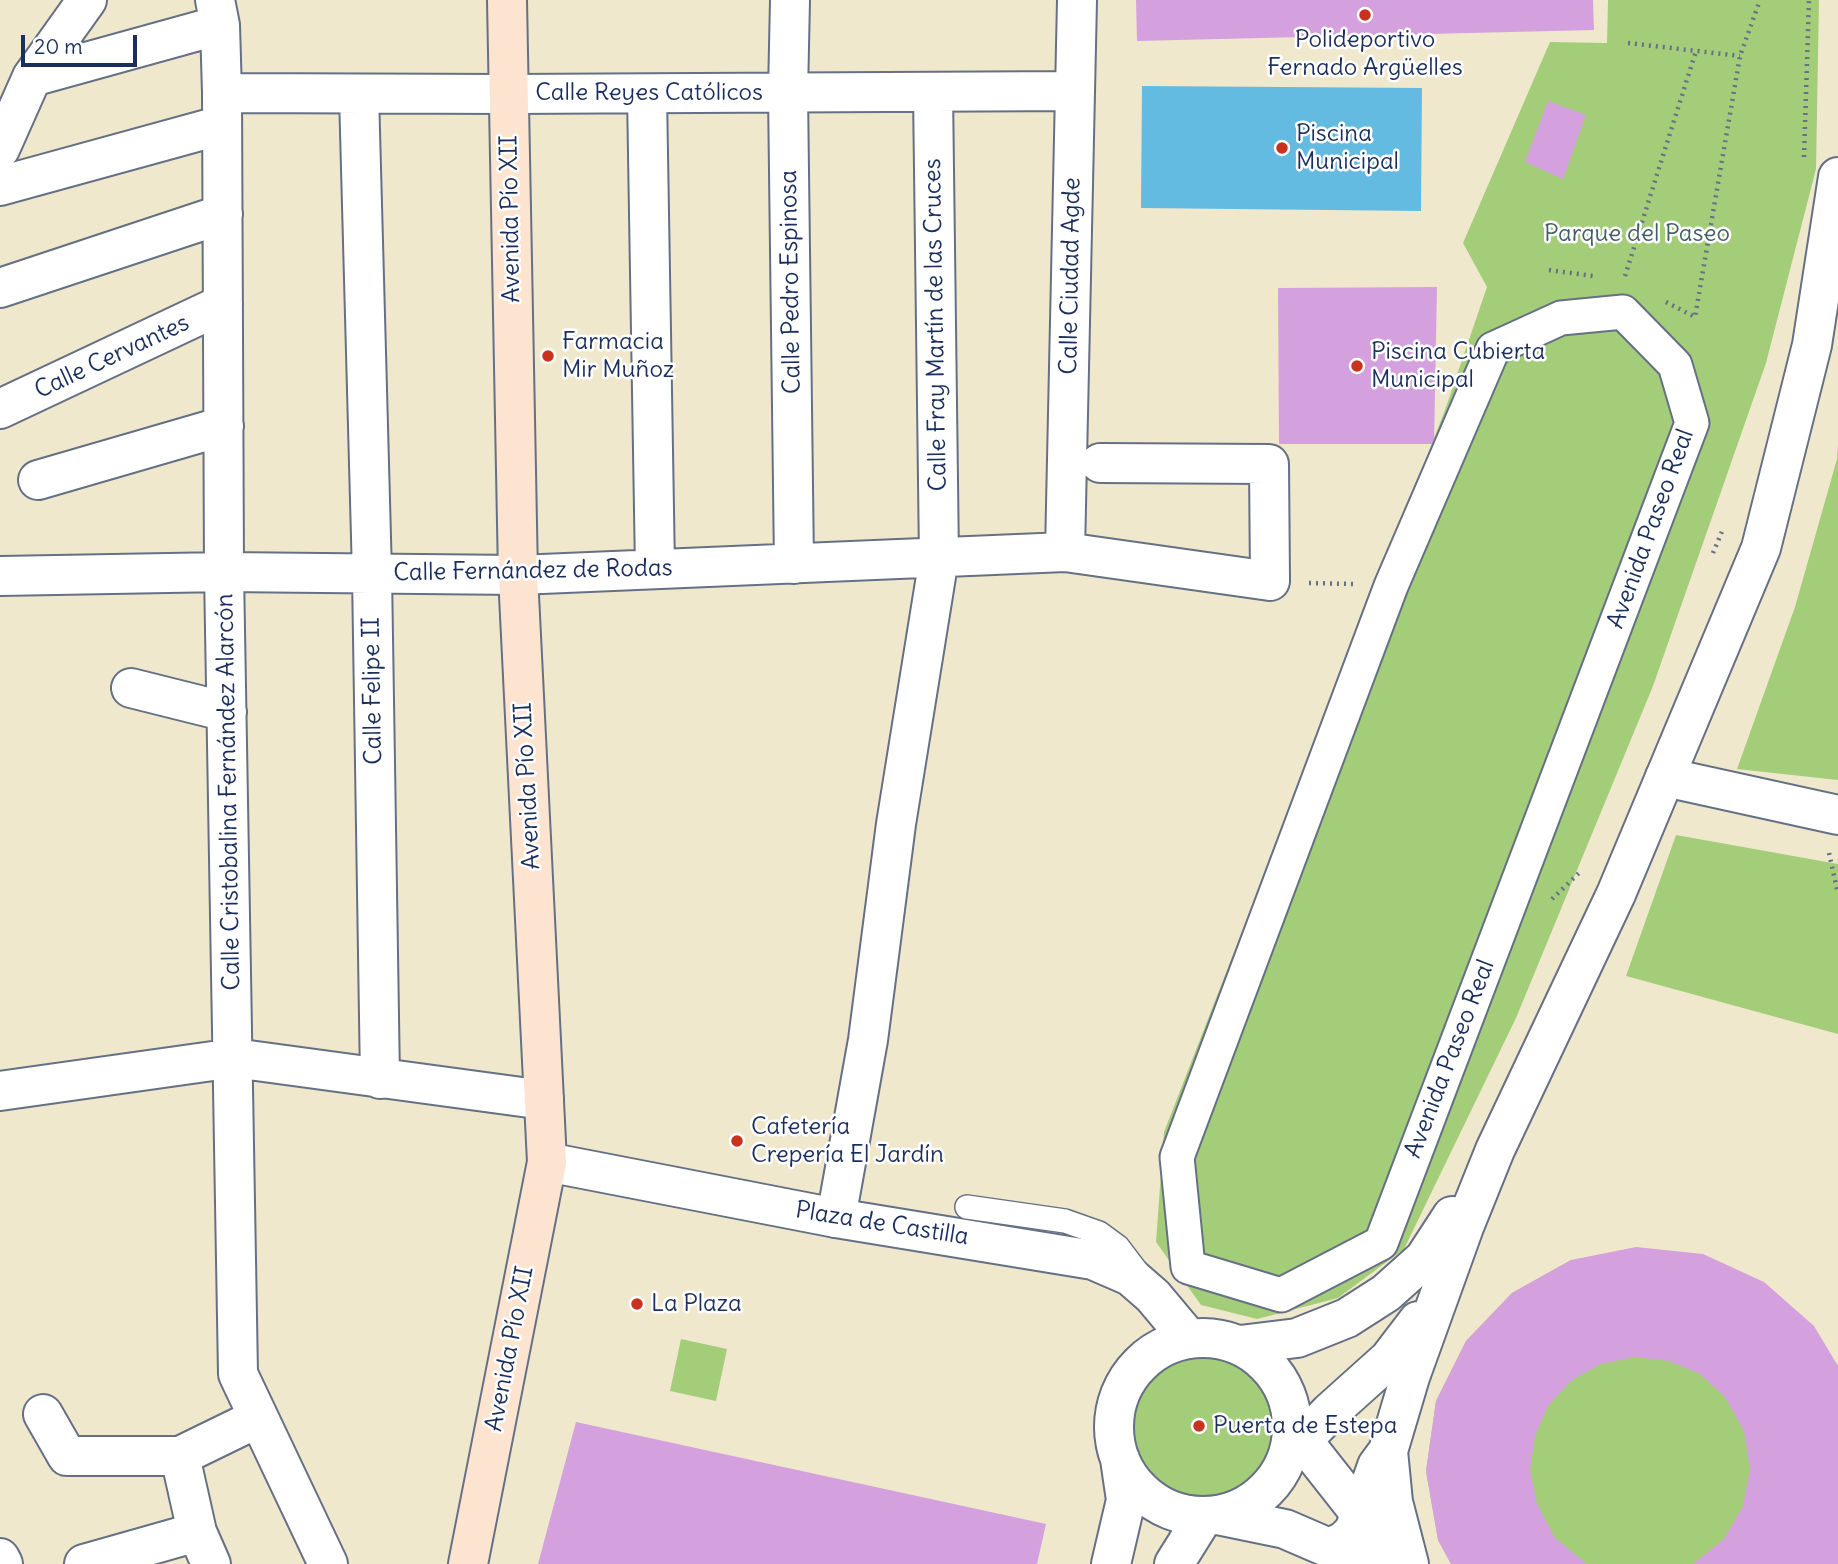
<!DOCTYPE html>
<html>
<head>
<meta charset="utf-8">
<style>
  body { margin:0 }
  #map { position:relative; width:1838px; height:1564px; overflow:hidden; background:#efe8cd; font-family:Delius,sans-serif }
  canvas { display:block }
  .scale { position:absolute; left:21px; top:35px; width:116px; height:32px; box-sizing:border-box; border:4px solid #1b2f5e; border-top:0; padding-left:9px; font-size:21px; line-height:24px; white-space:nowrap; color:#1b2f5e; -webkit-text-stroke:5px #fff; paint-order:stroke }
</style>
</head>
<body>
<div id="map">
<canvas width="1838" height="1564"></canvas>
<div class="scale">20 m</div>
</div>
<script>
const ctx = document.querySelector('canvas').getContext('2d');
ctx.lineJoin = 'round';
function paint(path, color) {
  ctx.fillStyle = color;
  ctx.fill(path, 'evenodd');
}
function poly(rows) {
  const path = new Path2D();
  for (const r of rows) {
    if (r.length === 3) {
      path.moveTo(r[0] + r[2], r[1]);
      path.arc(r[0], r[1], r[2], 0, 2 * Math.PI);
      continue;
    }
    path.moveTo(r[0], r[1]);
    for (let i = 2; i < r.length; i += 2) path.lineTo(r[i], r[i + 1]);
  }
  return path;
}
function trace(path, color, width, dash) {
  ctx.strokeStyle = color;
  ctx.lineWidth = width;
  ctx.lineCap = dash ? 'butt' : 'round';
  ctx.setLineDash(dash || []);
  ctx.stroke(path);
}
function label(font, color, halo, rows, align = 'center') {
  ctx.font = font + ' Delius,sans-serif';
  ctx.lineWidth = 5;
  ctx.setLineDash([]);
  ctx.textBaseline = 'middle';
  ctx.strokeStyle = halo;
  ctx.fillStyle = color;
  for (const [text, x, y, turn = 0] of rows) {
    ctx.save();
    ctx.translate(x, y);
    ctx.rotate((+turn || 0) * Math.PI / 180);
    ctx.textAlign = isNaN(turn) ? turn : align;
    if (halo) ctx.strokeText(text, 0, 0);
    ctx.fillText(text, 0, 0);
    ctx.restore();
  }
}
const green = poly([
  [1608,0,1819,0,1816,169,1766,363,1653,686,1516,1018,1404,1249,1338,1298,1257,1319,1201,1305,1156,1242,1164,1132,1445,410,1487,287,1463,243,1550,42,1607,43],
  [1838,446,1838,780,1737,769,1795,607,1837,459],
  [1676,835,1838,864,1838,1034,1626,976],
  [1571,1260,1838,1365,1838,1564,1451,1564,1438,1540,1426,1471,1436,1401,1466,1341,1512,1293],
  [681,1339,727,1349,716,1401,670,1391],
  [1204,1426,74]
]);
const water = poly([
  [1142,86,1422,88,1421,211,1141,208]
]);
const building = poly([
  [1136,0,1593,0,1594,30,1137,41],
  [1548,101,1586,115,1563,179,1525,162],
  [1437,287,1434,444,1279,444,1278,288],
  [1636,1247,1703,1254,1764,1282,1814,1326,1838,1366,1838,1564,1693,1564,1724,1539,1743,1506,1750,1469,1744,1431,1725,1397,1700,1374,1669,1361,1635,1357,1601,1364,1572,1380,1548,1406,1535,1436,1530,1470,1537,1504,1555,1538,1587,1564,1451,1564,1438,1540,1426,1471,1436,1401,1466,1341,1512,1293,1571,1260],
  [576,1422,1046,1524,1037,1564,538,1564]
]);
const path = poly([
  [1628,43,1740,56],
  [1804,157,1809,0],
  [1549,270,1593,276],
  [1625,276,1696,51],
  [1666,302,1695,317,1740,56,1760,0],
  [1713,553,1723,529],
  [1309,583,1353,584],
  [1829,853,1838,894],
  [1552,899,1581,871]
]);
const service = poly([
  [967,1207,1065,1221,1099,1233,1118,1247,1140,1276]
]);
const pedestrian = poly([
  [1623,312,1675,365,1692,423,1381,1243,1281,1295,1188,1267,1177,1157,1391,586,1493,349,1561,318,1623,312]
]);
const minor = poly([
  [215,0,220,25,222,93,224,572,238,1374,328,1564],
  [790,0,788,93,794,564],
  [32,77,220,25],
  [222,93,509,94,1075,91],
  [359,94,372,574,380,1079],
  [647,94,655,569],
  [0,149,32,77,87,0],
  [0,186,222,125],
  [0,288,223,214],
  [0,409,223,304],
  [38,480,224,426],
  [1065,552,1077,0],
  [0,576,224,572,518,575,1065,552,1270,581,1269,464,1100,463],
  [131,688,227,712],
  [1665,777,1838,815],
  [0,1091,234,1058,544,1100],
  [836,1218,868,1040,896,824,939,558,933,92],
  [43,1414,67,1456,180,1456,258,1418],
  [180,1456,197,1532],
  [0,1558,3,1564],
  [84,1564,197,1532,211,1564]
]);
const tertiary = poly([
  [547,1162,836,1218,1093,1260,1130,1276,1153,1296,1189,1339],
  [1203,1427,89],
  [1240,1345,1297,1338,1347,1318,1386,1293,1424,1259,1452,1216],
  [1292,1427,1400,1564],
  [1388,1451,1393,1502,1409,1564],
  [1288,1455,1330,1412,1389,1359,1418,1321],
  [1217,1515,1285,1529,1366,1564],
  [1331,1547,1344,1541,1354,1531,1377,1466,1388,1451,1410,1377,1464,1227,1495,1150,1616,894,1761,548,1812,345,1838,177],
  [1111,1564,1126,1500,1120,1459],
  [1174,1564,1204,1516]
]);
const secondary = poly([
  [468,1564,547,1162,518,575,507,0]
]);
const markers = [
  [1365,15,7,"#c8321e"],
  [1282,148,7,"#c8321e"],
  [548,356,7,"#c8321e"],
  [1357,366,7,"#c8321e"],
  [737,1141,7,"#c8321e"],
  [637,1304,7,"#c8321e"],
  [1199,1426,7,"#c8321e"]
];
const poiNames = [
  ["Polideportivo",1365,40,"center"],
  ["Fernado Argüelles",1365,68,"center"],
  ["Piscina",1296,134],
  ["Municipal",1296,162],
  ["Farmacia",562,342],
  ["Mir Muñoz",562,370],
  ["Piscina Cubierta",1371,352],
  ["Municipal",1371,380],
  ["Cafetería",751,1127],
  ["Crepería El Jardín",751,1155],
  ["La Plaza",651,1304],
  ["Puerta de Estepa",1213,1426]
];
const streetNames = [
  ["Calle Reyes Católicos",649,93],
  ["Avenida Pío XII",511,219,-91],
  ["Calle Ciudad Agde",1071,276,-89],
  ["Calle Pedro Espinosa",791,282,-91],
  ["Calle Fray Martín de las Cruces",936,325,-91],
  ["Calle Cervantes",112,357,-25],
  ["Avenida Paseo Real",1651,529,-70],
  ["Calle Fernández de Rodas",533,571,-1],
  ["Calle Felipe II",373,691,-91],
  ["Avenida Pío XII",528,786,-93],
  ["Calle Cristobalina Fernández Alarcón",229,792,-91],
  ["Avenida Paseo Real",1450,1059,-69],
  ["Plaza de Castilla",882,1224,9],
  ["Avenida Pío XII",510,1349,-79]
];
const parkNames = [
  ["Parque del Paseo",1637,234]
];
paint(green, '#a4cd79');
paint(water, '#64bbe1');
paint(building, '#d4a1de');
trace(service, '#657085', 26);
trace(pedestrian, '#657085', 37);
trace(minor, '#657085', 42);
trace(tertiary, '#657085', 42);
trace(secondary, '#657085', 42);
trace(path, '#657085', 4.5, [2, 5]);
trace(service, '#fff', 23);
trace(pedestrian, '#fff', 33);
trace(minor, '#fff', 38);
trace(tertiary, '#fff', 38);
trace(secondary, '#fde4d1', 38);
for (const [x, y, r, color] of markers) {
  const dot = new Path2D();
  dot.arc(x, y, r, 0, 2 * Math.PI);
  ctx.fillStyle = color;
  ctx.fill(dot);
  trace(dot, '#fff', 2.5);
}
label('24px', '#1b2f5e', '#fff', poiNames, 'left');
label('24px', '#1b2f5e', '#fff', streetNames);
label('24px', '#445e66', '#fff', parkNames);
</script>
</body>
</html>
